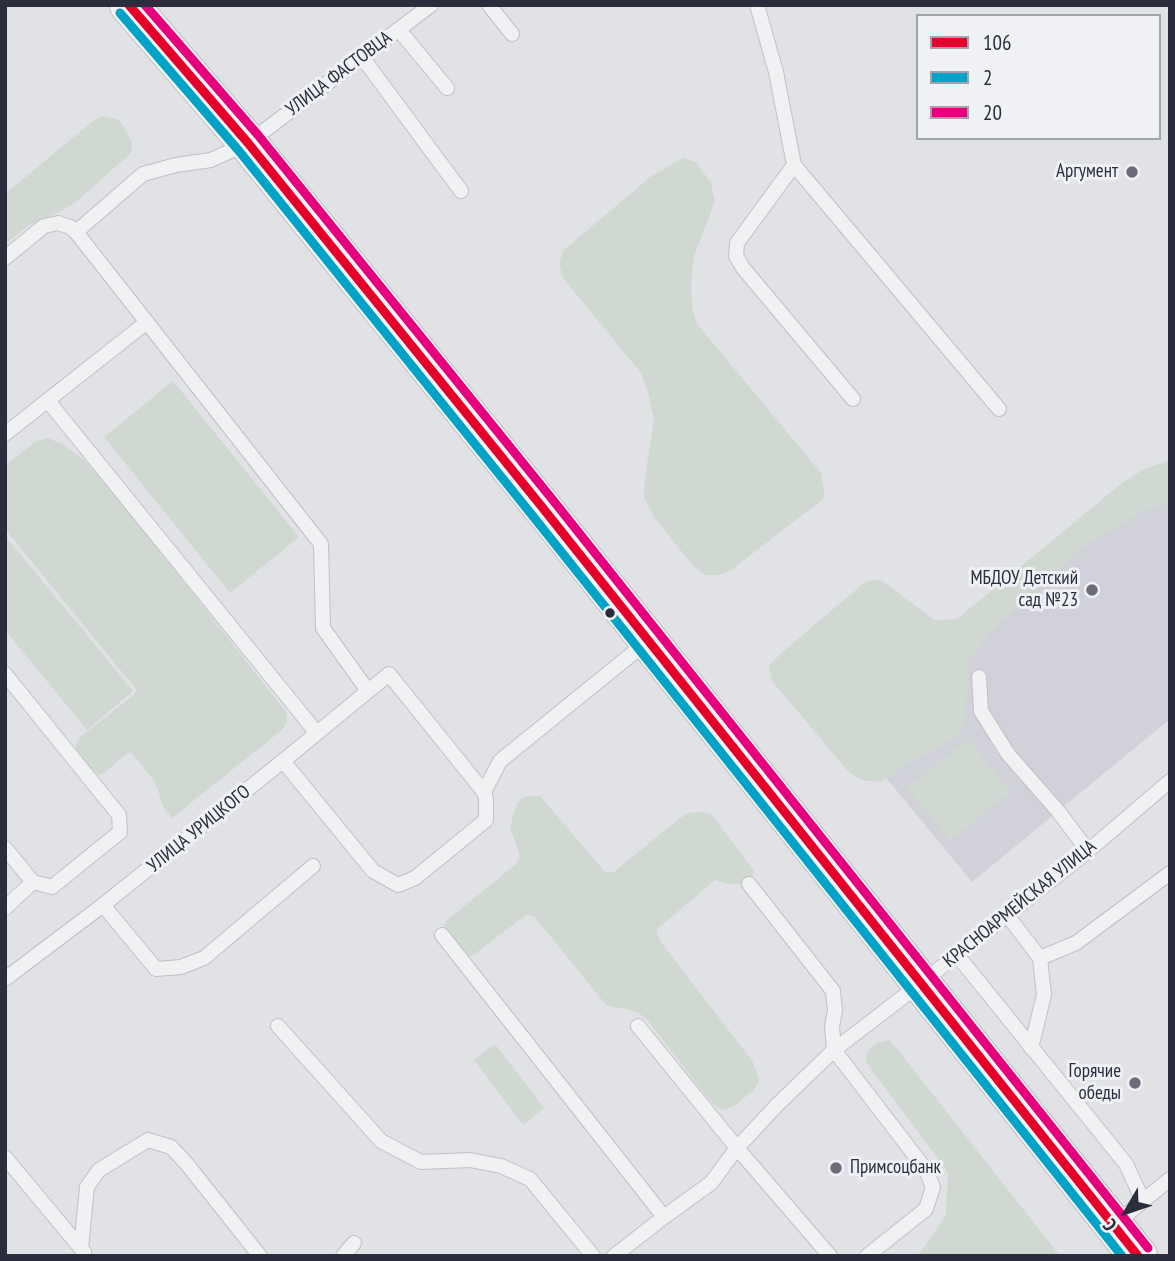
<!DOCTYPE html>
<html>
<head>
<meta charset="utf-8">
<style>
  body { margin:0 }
  #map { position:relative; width:1175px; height:1261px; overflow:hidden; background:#e1e2e6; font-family:"PT Sans Narrow",sans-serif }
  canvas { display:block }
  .frame { position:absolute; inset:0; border:7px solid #2b2d3d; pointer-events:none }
  .legend { position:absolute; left:916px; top:14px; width:245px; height:126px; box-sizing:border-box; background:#eff1f5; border:2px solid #a1a3ab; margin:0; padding:9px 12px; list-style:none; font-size:21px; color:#2b2d3d }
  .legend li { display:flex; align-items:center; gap:14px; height:35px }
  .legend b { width:35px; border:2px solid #a1a3ab }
  .north { position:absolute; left:1091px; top:1177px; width:70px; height:70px; -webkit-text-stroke:5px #eff1f5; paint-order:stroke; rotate:231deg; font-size:19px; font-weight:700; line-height:28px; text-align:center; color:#2b2d3d }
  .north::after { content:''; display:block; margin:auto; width:24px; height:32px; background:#2b2d3d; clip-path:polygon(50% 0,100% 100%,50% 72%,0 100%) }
</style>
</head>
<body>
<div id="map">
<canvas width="1175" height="1261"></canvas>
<div class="frame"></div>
<ul class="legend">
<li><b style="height:9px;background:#e4002b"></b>106</li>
<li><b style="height:9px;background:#02a3c7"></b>2</li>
<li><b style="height:9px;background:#e5007d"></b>20</li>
</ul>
<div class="north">С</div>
</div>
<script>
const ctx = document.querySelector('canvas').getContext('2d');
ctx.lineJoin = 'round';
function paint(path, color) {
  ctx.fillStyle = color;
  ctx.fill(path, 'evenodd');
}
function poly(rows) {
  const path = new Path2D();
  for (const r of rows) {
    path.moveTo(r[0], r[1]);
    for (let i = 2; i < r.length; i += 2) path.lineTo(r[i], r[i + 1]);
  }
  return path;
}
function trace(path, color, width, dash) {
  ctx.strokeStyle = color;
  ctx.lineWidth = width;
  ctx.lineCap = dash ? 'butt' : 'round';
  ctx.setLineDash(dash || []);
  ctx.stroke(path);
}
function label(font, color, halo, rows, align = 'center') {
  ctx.font = font + ' "PT Sans Narrow",sans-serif';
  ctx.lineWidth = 6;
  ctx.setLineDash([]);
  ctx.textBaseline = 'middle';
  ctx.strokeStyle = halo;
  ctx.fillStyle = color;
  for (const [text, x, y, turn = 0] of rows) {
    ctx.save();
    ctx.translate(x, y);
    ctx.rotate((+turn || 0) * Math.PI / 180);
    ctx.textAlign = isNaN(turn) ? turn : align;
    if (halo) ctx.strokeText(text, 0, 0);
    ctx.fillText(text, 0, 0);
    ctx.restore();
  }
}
const built = poly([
  [1170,462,1170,719,972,882,846,729]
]);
const green = poly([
  [103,116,117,119,123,125,132,143,131,153,77,201,65,209,28,226,5,244,5,194,92,122],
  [683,158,696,162,711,183,715,201,693,259,691,288,693,312,697,324,821,473,824,490,823,499,730,571,718,575,705,575,694,567,654,517,644,497,645,477,654,419,648,393,641,373,563,278,559,264,563,251,650,177],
  [173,381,299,537,230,593,104,437],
  [48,438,62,444,84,460,117,497,287,713,287,722,282,730,172,818,164,808,155,782,132,753,127,753,104,773,98,775,92,769,76,749,77,741,83,735,135,694,136,689,5,529,5,466,36,441],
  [1170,460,1170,501,1144,511,1086,545,995,628,969,659,965,721,961,732,949,741,879,782,861,780,847,770,772,681,769,665,785,650,864,583,874,580,881,580,934,620,957,619,1122,483,1144,469],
  [6,537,133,691,87,730,5,630],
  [968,739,1011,792,950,841,907,788],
  [525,796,540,796,605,872,614,872,675,822,687,813,699,812,711,814,754,871,752,878,743,884,729,884,715,880,656,930,660,941,753,1062,759,1080,754,1090,734,1106,722,1110,711,1102,648,1021,638,1012,606,1005,534,916,526,915,472,956,465,956,444,928,446,921,516,864,520,856,510,827,517,803],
  [889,1040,898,1050,1060,1256,918,1256,946,1215,948,1172,866,1062,868,1051,877,1043],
  [495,1044,544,1108,523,1125,474,1060]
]);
const lane = poly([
  [489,5,512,34],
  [757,5,776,72,794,165,737,243,736,256,743,268,853,399],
  [399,30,447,88],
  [362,57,461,191],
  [794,165,999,409],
  [5,258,44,226,58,223,70,227,76,232],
  [48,401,316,732],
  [5,434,147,322],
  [5,674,119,815,120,832,52,887,33,882,5,848],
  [979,677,981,711,1008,754,1058,811,1088,851],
  [368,691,323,628,321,544,76,232,143,174,176,165,211,160,248,143,431,5],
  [484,792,500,761,648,641],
  [749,884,833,991,835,1011,832,1026,834,1050,926,1170,933,1187,926,1209,867,1256],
  [103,905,156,969,181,967,204,958,313,866],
  [5,908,33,882],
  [1007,915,1040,958,1044,995,1031,1048],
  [442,935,664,1217],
  [957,955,1126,1164,1143,1201],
  [1040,958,1076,943,1170,873],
  [5,979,103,905,283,761,389,674,484,792,486,798,486,820,415,878,398,885,373,871,283,761],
  [278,1026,381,1141,421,1162,470,1160,501,1166,530,1179,593,1256],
  [638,1026,737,1148,830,1256],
  [5,1157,84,1252],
  [1115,1224,1170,1179],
  [81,1248,87,1187,99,1170,148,1140,171,1147,186,1163,260,1256],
  [343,1256,354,1243],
  [614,1256,664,1217,711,1183,737,1148,777,1105,834,1050,920,984,1088,851,1170,781]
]);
const primary = poly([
  [129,5,248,143,542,507,1138,1256]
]);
const bus1 = poly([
  [129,5,248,143,542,507,1138,1256]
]);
const bus2 = poly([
  [120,13,239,151,532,515,1122,1256]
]);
const bus3 = poly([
  [145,5,258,135,552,499,1148,1248]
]);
const markers = [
  [1132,172,7,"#6b6c78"],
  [1092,590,7,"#6b6c78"],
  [610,613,6,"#2b2d3d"],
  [1135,1083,7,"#6b6c78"],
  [836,1168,7,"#6b6c78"]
];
const streetNames = [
  ["УЛИЦА ФАСТОВЦА",339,74,-37],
  ["УЛИЦА УРИЦКОГО",199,829,-39],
  ["КРАСНОАРМЕЙСКАЯ УЛИЦА",1020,904,-39]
];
const poiNames = [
  ["Аргумент",1118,172],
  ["МБДОУ Детский",1078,579],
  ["сад №23",1078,601],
  ["Горячие",1121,1072],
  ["обеды",1121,1094],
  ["Примсоцбанк",850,1168,"left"]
];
paint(built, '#d0d1d9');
paint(green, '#d0d8d2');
trace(lane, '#c0c0c4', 16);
trace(primary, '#bebfc3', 40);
trace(lane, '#f0f1f3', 14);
trace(primary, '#f5f5f6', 38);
trace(bus1, '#e4002b', 9);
trace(bus2, '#02a3c7', 9);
trace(bus3, '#e5007d', 9);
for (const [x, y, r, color] of markers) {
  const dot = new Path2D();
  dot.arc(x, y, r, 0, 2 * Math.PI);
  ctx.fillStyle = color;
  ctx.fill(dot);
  trace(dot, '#eff1f5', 2.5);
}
label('19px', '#2b2d3d', '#eff1f5', streetNames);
label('19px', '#2b2d3d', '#eff1f5', poiNames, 'right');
</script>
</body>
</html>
